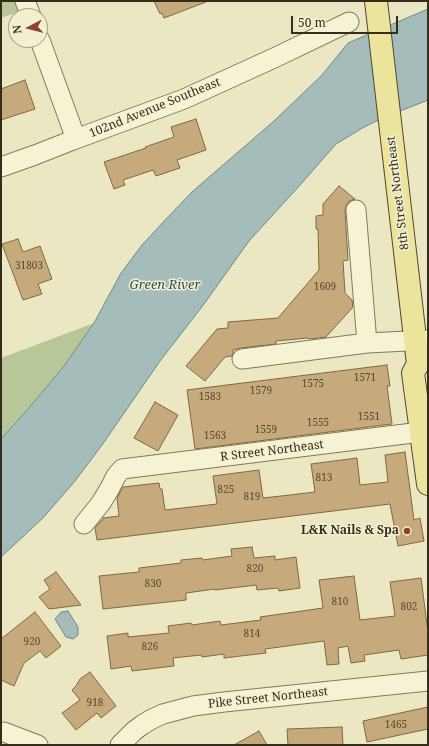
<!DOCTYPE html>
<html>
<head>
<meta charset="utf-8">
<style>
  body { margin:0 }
  #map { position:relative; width:429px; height:746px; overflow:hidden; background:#eae7c2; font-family:"Noto Serif",serif }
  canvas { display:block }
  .frame { position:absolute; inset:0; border:2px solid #342d1e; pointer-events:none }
  .north { position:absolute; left:8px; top:8px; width:40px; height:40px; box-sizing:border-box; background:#f2f0d1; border:1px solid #a6a289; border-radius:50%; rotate:263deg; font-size:11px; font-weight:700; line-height:16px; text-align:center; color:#342d1e }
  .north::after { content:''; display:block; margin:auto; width:14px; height:18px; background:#8e432f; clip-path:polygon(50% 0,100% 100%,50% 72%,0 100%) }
  .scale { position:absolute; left:291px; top:16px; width:107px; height:18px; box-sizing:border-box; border:2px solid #342d1e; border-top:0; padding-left:5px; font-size:12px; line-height:14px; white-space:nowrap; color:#342d1e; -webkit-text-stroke:3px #f2f0d1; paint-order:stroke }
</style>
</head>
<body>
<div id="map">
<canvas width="429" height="746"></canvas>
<div class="frame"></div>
<div class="north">N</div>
<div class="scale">50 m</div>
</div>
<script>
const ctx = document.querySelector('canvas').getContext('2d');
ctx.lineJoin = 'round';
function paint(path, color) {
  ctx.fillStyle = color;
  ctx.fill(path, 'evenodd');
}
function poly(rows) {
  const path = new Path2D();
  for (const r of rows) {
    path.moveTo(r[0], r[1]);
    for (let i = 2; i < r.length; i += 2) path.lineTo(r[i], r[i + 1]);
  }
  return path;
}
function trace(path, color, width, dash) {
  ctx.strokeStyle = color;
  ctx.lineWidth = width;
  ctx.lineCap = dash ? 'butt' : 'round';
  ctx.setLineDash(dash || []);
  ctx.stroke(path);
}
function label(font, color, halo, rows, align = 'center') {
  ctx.font = font + ' "Noto Serif",serif';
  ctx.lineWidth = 3;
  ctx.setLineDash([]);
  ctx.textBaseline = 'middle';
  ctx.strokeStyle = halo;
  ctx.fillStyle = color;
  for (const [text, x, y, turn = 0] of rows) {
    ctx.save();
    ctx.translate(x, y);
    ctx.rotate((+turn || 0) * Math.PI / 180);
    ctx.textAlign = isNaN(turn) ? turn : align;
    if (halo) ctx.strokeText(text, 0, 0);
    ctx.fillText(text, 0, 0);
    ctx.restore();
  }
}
const green = poly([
  [1,1,16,1,21,11,1,18],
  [94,323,64,366,29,408,1,439,1,358]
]);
const water = poly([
  [428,9,428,100,385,117,364,127,336,144,301,184,249,241,204,304,160,361,102,445,75,481,43,518,1,557,1,439,29,408,64,366,94,323,121,273,142,245,166,219,193,191,274,121,322,75,348,43,428,9],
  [68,611,78,627,78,635,73,639,66,637,55,619,61,612,68,611]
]);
const building = poly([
  [154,1,206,1,206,2,164,18,162,13,160,14,154,1],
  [25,80,35,109,1,120,1,89,25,80],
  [196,119,206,150,177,160,180,168,156,176,153,170,123,180,125,185,114,189,104,162,146,148,145,147,174,137,171,127,196,119],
  [339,186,355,199,349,201,346,206,345,211,348,260,343,261,345,293,352,300,353,307,326,337,310,339,308,338,276,341,276,344,241,348,233,350,233,353,232,356,225,357,205,381,186,366,217,329,228,328,228,322,278,318,319,270,318,229,316,229,316,216,323,215,323,204,339,186],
  [18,239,23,252,40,246,52,279,38,284,42,294,23,300,2,244,18,239],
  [387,365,390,386,387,386,392,424,195,449,187,390,387,365],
  [155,402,178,415,158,451,134,438,155,402],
  [405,452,414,520,420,518,424,541,398,546,390,504,97,540,95,528,101,521,103,520,103,518,119,516,117,498,123,487,159,483,160,489,162,489,165,510,217,504,213,476,259,470,263,498,290,495,315,492,311,464,357,458,360,485,388,482,385,455,405,452],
  [252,547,254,558,275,556,275,560,296,557,300,588,279,591,278,588,257,590,256,585,215,590,215,589,186,593,186,600,103,609,99,576,139,572,139,568,181,563,181,560,202,558,203,560,232,556,231,549,252,547],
  [56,572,81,605,49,609,39,597,50,589,44,580,56,572],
  [354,576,360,620,395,616,390,582,421,578,428,632,428,655,401,659,399,650,364,655,365,661,351,663,348,646,338,648,339,664,327,665,324,641,265,649,266,653,224,658,224,654,202,657,201,655,173,658,174,666,132,671,131,666,111,669,107,636,128,633,128,637,169,633,168,626,191,623,192,625,220,621,221,625,261,620,260,617,323,608,319,580,354,576],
  [35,612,61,646,46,658,40,651,24,663,14,686,1,680,1,639,35,612],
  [90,672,116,706,101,718,97,713,76,730,62,713,80,700,72,690,76,686,80,679,90,672],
  [428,707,428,729,367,742,363,721,428,707],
  [342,727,343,745,288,745,287,729,342,727],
  [259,731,267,745,234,745,259,731]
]);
const minor = poly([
  [25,1,31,16],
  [40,40,76,139],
  [1,167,35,155,73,140,184,99,274,58,349,22],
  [356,210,367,343],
  [242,359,367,343,428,340],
  [84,524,101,503,110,488,116,476,122,469,421,432],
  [4,732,38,745],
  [120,745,134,731,142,725,152,719,163,714,193,706,224,702,428,681]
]);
const major = poly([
  [376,1,418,364,413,373,428,484]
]);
const markers = [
  [407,531,4,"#8e432f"]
];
const numberNames = [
  ["31803",29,266],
  ["1609",325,287],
  ["1571",365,378],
  ["1575",313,384],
  ["1579",261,391],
  ["1583",210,397],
  ["1551",369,417],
  ["1555",318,423],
  ["1559",266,430],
  ["1563",215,436],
  ["813",324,478],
  ["825",226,490],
  ["819",252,497],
  ["820",255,569],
  ["830",153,584],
  ["810",340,602],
  ["802",409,607],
  ["814",252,634],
  ["920",32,642],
  ["826",150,647],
  ["918",95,703],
  ["1465",396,725]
];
const streetNames = [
  ["102nd Avenue Southeast",155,108,-22],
  ["8th Street Northeast",398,193,-97],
  ["R Street Northeast",272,451,-7],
  ["Pike Street Northeast",268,698,-6]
];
const poiNames = [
  ["L&K Nails & Spa",399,531]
];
const waterNames = [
  ["Green River",165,285]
];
paint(green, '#b8c797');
paint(water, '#a4bdbb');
trace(water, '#6c8b89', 1);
paint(building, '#c6aa7b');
trace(building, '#806842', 1);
trace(minor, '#83795b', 21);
trace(major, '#51462f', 24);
trace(minor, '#f6f3d5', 19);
trace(major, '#ebe49c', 22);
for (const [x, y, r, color] of markers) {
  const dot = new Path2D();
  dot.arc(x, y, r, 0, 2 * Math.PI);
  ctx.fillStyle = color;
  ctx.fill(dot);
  trace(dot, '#f2f0d1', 1.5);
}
label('10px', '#584c35', null, numberNames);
label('12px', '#342d1e', '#f2f0d1', streetNames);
label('bold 12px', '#342d1e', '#f2f0d1', poiNames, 'right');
label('italic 13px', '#2e4d53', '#f2f0d1', waterNames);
</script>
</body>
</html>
